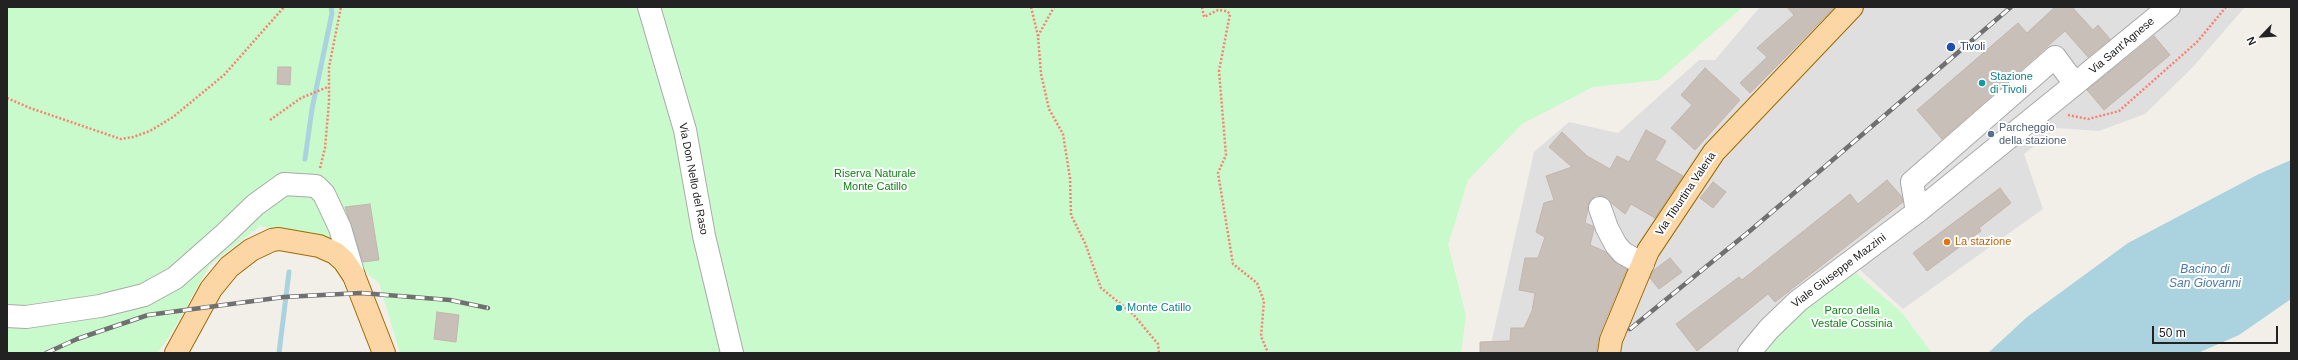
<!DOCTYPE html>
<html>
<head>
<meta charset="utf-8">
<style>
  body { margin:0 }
  #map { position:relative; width:2298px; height:360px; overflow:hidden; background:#f2efe9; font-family:Helvetica,sans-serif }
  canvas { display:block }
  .frame { position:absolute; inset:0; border:8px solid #222; pointer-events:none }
  .north { position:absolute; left:2242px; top:16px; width:40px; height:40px; -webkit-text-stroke:3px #fff; paint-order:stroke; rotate:245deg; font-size:11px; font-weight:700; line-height:16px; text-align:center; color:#222 }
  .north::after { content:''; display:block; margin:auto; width:14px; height:18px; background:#222; clip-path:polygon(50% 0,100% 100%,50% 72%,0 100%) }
  .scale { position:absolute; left:2152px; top:326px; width:126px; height:18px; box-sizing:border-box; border:2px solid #222; border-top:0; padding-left:5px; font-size:12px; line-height:14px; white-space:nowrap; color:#222; -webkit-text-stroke:3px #fff; paint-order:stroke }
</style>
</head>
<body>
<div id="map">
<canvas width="2298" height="360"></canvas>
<div class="frame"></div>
<div class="north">N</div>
<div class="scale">50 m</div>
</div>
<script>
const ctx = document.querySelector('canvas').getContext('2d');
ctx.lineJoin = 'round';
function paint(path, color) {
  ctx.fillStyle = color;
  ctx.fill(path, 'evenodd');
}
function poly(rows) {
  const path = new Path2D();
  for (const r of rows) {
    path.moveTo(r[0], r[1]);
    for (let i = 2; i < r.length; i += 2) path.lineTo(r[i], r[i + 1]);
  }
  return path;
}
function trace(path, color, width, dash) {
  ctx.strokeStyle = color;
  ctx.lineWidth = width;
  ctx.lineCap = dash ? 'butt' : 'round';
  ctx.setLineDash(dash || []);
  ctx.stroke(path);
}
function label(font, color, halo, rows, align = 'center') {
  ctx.font = font + ' Helvetica,sans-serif';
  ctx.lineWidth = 4;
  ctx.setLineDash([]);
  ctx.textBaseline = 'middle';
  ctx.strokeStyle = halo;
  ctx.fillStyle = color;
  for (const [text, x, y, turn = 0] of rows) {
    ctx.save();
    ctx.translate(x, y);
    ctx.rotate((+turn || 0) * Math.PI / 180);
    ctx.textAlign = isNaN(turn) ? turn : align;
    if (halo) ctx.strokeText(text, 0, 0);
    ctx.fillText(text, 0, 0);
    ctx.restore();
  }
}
const residential = poly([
  [1760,7,2245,7,2192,68,2145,114,2099,131,2057,128,2024,154,2043,209,1903,309,1846,257,1779,305,1737,353,1489,353,1534,152,1569,122,1618,133,1699,60,1715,60]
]);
const park = poly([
  [7,7,1743,7,1659,80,1593,87,1522,124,1468,180,1448,245,1466,315,1461,353,400,353,379,283,326,240,260,226,210,265,169,337,157,353,7,353],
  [1856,273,1902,313,1932,353,1762,353,1781,329,1814,299]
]);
const parking = poly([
  [2054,66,2067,84,1921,204,1917,184]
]);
const water = poly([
  [2291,160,2291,299,2239,335,2198,353,1988,353,2027,317,2128,243,2259,174]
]);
const stream = poly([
  [305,159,312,109,332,13,331,7],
  [279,353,289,272]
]);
const building = poly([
  [1787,7,1835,7,1750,93,1740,83,1767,57,1757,48,1794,15,1787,7],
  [2055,7,2072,7,2093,30,2098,25,2110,39,2088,57,2065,31,1942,139,1917,110,2018,23,2027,33,2055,7],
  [2154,36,2170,55,2104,110,2087,90,2154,36],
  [278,67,291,67,290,85,277,84,278,67],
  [1705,68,1740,100,1695,150,1671,128,1692,105,1681,95,1705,68],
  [1646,130,1666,141,1655,160,1683,176,1655,218,1631,204,1625,214,1603,196,1597,195,1590,200,1585,223,1593,226,1594,229,1590,245,1606,252,1614,261,1627,269,1599,335,1596,353,1480,353,1480,342,1510,341,1511,328,1524,328,1532,311,1535,293,1519,290,1525,258,1538,258,1545,237,1536,232,1544,203,1554,200,1546,176,1572,167,1549,147,1562,132,1587,156,1610,169,1617,156,1629,162,1646,130],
  [1887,180,1902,197,1903,202,1775,302,1768,294,1697,351,1676,324,1739,277,1742,280,1850,194,1858,204,1887,180],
  [1713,182,1726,192,1713,208,1700,198,1713,182],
  [2000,188,2011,203,1979,228,1981,231,1927,271,1913,253,2000,188],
  [370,204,379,260,363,262,345,207,370,204],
  [1670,258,1682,272,1659,289,1650,278,1654,270,1670,258],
  [437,312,459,315,456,342,434,339,437,312]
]);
const path = poly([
  [1031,7,1038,36,1041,74,1049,109,1063,134,1070,178,1071,215,1085,243,1101,288,1133,314,1158,344,1159,353],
  [1202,7,1204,17,1218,10,1227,11,1230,14,1219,71,1226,155,1218,173,1233,264,1257,283,1264,301,1261,336,1268,353],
  [1038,36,1054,7],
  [7,98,30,108,106,134,121,139,133,137,150,131,173,117,224,75,284,7],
  [2068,115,2088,119,2119,111,2197,42,2226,7],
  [270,120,301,98,328,87],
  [320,168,325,148,329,102,329,67,341,7]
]);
const minor = poly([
  [649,7,685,130,704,236,732,353],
  [2075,84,2169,7],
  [1600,208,1607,228,1616,245,1623,253,1643,264],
  [7,316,26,317,100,306,144,295,175,278,226,233,255,205,284,184,316,186,324,194,340,228,354,276],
  [1749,353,1769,329,1798,301,1917,212,2075,84,2055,57,1912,182,1917,212]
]);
const major = poly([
  [176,353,211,289,229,267,251,250,272,240,279,239,319,246,335,253,344,261,354,276,384,353],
  [1609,353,1611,340,1648,251,1714,152,1852,7]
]);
const rail = poly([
  [1630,329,1751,230,2011,7],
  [46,353,77,339,148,315,284,297,361,293,450,300,488,308]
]);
const markers = [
  [1951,47,5,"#1a4fb4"],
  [1982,83,4,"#0f9aa8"],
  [1991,134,4,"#5c6f8a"],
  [1947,242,4,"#e8710a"],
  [1119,308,4,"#0f9aa8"]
];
const streetNames = [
  ["Via Sant'Agnese",2122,46,-40],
  ["Via Don Nello del Raso",693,179,79],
  ["Via Tiburtina Valeria",1686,194,-56],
  ["Viale Giuseppe Mazzini",1839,271,-37]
];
const transitNames = [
  ["Tivoli",1960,47]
];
const cultureNames = [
  ["Stazione",1990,77],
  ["di Tivoli",1990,90],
  ["Monte Catillo",1127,308]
];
const serviceNames = [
  ["Parcheggio",1999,128],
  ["della stazione",1999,141]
];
const parkNames = [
  ["Riserva Naturale",875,174],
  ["Monte Catillo",875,187],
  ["Parco della",1852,311],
  ["Vestale Cossinia",1852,324]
];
const foodNames = [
  ["La stazione",1955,242]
];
const waterNames = [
  ["Bacino di",2205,270],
  ["San Giovanni",2205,284]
];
paint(residential, '#e0dfdf');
paint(park, '#c8facc');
paint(parking, '#e2e2e2');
paint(water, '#aad3df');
trace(stream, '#aad3df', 5);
paint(building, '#c7bfb8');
trace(building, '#c4b6ab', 1);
trace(minor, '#a9a9a9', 24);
trace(major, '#a06b00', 24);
trace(path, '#fa8072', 2.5, [2, 2]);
trace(minor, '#fff', 22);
trace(major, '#fcd6a4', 22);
trace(rail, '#707070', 4.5);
trace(rail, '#fff', 3, [9]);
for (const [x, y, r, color] of markers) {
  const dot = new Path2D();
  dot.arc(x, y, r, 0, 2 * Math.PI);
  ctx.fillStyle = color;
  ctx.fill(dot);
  trace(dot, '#fff', 1.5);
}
label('11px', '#222', '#fff', streetNames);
label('11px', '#164399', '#fff', transitNames, 'left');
label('11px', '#0d838f', '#fff', cultureNames, 'left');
label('11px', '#4e5e75', '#fff', serviceNames, 'left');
label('11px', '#0c8416', '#fff', parkNames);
label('11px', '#c56008', '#fff', foodNames, 'left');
label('italic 12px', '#4a7aab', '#fff', waterNames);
</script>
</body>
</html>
